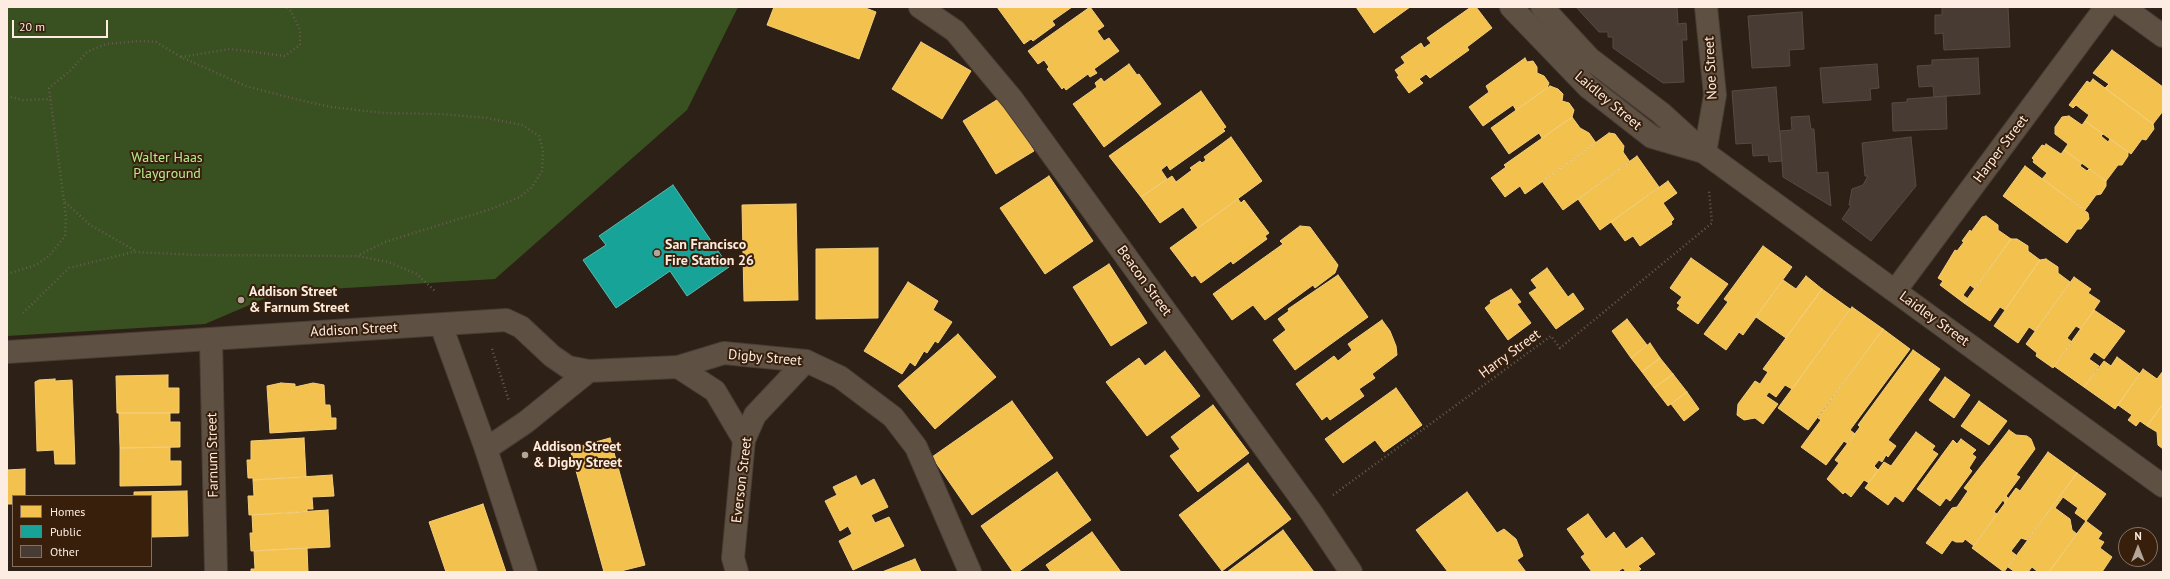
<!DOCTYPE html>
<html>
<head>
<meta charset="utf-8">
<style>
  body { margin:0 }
  #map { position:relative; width:2170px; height:579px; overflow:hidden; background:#2d2016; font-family:"PT Sans",sans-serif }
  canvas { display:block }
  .frame { position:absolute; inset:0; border:8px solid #fdece1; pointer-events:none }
  .legend { position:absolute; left:12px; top:495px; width:140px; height:72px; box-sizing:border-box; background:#371f0c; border:1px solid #867161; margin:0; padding:5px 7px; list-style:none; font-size:12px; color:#fdece1 }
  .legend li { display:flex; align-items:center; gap:8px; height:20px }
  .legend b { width:20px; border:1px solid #867161 }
  .north { position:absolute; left:2118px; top:527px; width:40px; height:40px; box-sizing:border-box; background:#371f0c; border:1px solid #867161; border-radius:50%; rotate:0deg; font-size:11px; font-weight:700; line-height:16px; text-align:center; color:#fdece1 }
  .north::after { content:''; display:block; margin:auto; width:14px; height:18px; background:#b4a59a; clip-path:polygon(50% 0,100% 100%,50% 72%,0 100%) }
  .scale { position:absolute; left:12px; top:20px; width:96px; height:18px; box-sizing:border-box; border:2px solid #fdece1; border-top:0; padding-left:5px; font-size:12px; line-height:14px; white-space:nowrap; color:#fdece1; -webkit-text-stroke:3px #371f0c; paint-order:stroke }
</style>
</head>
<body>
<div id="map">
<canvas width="2170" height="579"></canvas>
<div class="frame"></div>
<ul class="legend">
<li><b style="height:11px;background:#f2c14e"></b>Homes</li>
<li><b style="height:11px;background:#17a398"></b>Public</li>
<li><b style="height:11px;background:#473b33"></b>Other</li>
</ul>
<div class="north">N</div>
<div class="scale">20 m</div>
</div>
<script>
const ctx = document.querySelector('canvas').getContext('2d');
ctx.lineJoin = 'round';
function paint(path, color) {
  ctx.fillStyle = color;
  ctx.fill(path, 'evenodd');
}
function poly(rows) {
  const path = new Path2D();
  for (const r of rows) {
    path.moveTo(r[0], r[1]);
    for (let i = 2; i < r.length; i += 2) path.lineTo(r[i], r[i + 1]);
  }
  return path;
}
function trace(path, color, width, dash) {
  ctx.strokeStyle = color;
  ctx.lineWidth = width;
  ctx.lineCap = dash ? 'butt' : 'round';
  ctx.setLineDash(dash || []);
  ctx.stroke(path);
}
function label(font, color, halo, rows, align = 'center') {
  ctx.font = font + ' "PT Sans",sans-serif';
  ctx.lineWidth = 4;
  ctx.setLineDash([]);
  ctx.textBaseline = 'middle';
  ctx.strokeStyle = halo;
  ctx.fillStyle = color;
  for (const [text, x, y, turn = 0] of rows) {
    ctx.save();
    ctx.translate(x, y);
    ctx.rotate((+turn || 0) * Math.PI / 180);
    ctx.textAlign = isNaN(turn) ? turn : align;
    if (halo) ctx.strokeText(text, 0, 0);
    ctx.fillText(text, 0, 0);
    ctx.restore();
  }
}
const green = poly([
  [7,7,738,7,687,110,495,279,280,292,205,324,7,336]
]);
const homes = poly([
  [774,7,863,7,876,12,859,59,767,25,774,7],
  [997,7,1072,7,1052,21,1055,25,1033,41,1031,39,1024,44,997,7],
  [1090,7,1104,26,1097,31,1104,41,1109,38,1119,51,1094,69,1097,73,1090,77,1088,74,1066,90,1064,87,1062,89,1047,69,1049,67,1044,60,1038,64,1028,51,1090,7],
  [1356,7,1410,7,1374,33,1356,7],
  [1471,7,1476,7,1492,28,1467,47,1469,50,1430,78,1426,74,1419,79,1423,83,1409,93,1397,77,1399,76,1395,70,1405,63,1401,57,1421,43,1424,48,1431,43,1427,38,1471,7],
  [921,42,971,71,942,119,892,89,921,42],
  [2112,50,2163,87,2163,111,2153,124,2105,88,2109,84,2093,73,2112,50],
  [1525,58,1527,62,1533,61,1537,67,1537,73,1544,76,1549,83,1547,88,1516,110,1513,105,1483,126,1469,107,1489,92,1486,86,1525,58],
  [1129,64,1137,75,1139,74,1161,104,1104,147,1073,104,1097,87,1095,83,1101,78,1104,82,1129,64],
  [2093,79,2153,124,2154,129,2146,140,2142,139,2131,154,2085,121,2089,115,2076,105,2073,108,2069,105,2087,81,2090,83,2093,79],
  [1550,86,1558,89,1563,94,1562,101,1569,103,1574,110,1572,117,1542,138,1539,133,1509,154,1491,128,1550,86],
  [1201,91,1226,127,1223,129,1225,131,1170,170,1167,165,1161,170,1167,179,1141,197,1109,156,1201,91],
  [1000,98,1034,151,996,174,963,121,1000,98],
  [2069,116,2082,125,2085,121,2103,134,2101,136,2108,142,2110,139,2128,152,2128,156,2122,165,2118,165,2106,181,2064,150,2068,144,2055,134,2055,127,2062,117,2069,116],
  [1572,117,1580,128,1589,133,1596,143,1525,194,1520,186,1505,197,1491,178,1506,167,1504,165,1572,117],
  [1609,133,1615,134,1624,146,1623,152,1630,162,1563,210,1542,181,1609,133],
  [1231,137,1262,181,1198,228,1183,207,1160,223,1141,197,1172,176,1176,182,1192,170,1190,168,1200,161,1202,163,1206,160,1204,157,1231,137],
  [2046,144,2061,154,2064,150,2082,163,2080,166,2087,171,2089,169,2106,181,2106,186,2101,194,2096,195,2085,210,2042,179,2047,173,2033,162,2034,160,2032,158,2042,145,2045,146,2046,144],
  [1637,156,1659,187,1600,230,1578,199,1637,156],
  [2025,166,2088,213,2089,219,2081,229,2077,229,2067,243,2003,196,2025,166],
  [1049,176,1093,241,1045,274,1000,208,1049,176],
  [1668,181,1677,193,1663,203,1674,219,1671,222,1672,224,1640,246,1633,236,1625,241,1611,222,1668,181],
  [1238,199,1241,203,1244,200,1269,233,1265,236,1267,239,1233,264,1231,261,1201,283,1195,275,1192,277,1170,248,1238,199],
  [796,204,798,300,744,301,742,205,796,204],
  [1986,216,1998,225,1998,230,2011,239,1975,289,1970,285,1963,295,1968,299,1964,303,1940,285,1943,281,1938,278,1955,250,1957,251,1964,242,1962,241,1970,230,1971,232,1982,217,1986,216],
  [1300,226,1310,227,1338,265,1335,273,1315,288,1313,285,1265,320,1253,305,1232,320,1213,294,1283,244,1280,241,1300,226],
  [2011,239,2017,239,2028,246,2028,251,2040,260,2005,310,2000,307,1990,321,1964,303,2011,239],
  [1763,246,1792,267,1743,335,1739,332,1726,350,1704,334,1728,302,1724,299,1763,246],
  [878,248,878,318,816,319,816,249,878,248],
  [1691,258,1728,284,1698,324,1677,309,1680,305,1677,303,1682,297,1670,288,1691,258],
  [2046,259,2058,267,2058,273,2070,282,2035,331,2029,327,2018,343,1994,326,2040,260,2046,259],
  [1109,264,1147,323,1111,346,1073,287,1109,264],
  [1547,268,1568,297,1573,293,1584,309,1556,329,1529,293,1537,288,1531,280,1547,268],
  [1338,275,1368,317,1295,370,1273,340,1286,330,1278,319,1289,311,1288,309,1338,275],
  [1806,276,1822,289,1786,338,1756,317,1783,280,1796,289,1806,276],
  [2074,277,2091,289,2088,293,2100,301,2081,329,2076,326,2067,338,2072,342,2053,368,2036,356,2037,353,2026,344,2074,277],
  [908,282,938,301,933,310,952,322,938,343,935,341,927,353,924,351,915,366,910,362,902,374,864,351,908,282],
  [1511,289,1521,302,1517,304,1531,323,1508,340,1485,308,1491,303,1490,301,1511,289],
  [1822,289,1850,309,1792,389,1785,385,1776,397,1769,392,1766,396,1778,404,1763,424,1755,418,1744,420,1737,415,1738,404,1755,381,1760,384,1768,372,1763,369,1822,289],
  [1852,307,1883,329,1808,430,1778,408,1852,307],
  [2094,310,2125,331,2104,359,2094,352,2089,359,2099,366,2084,387,2054,366,2094,310],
  [1627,319,1647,345,1631,358,1612,331,1627,319],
  [1382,320,1390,331,1396,346,1397,355,1372,374,1375,378,1359,389,1364,396,1330,420,1327,416,1322,420,1296,384,1334,356,1338,361,1352,350,1348,344,1382,320],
  [1883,329,1910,349,1850,430,1855,434,1848,444,1844,441,1826,465,1801,447,1821,420,1818,418,1883,329],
  [958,334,996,377,935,429,898,386,958,334],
  [1650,343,1660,358,1642,372,1631,358,1650,343],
  [1913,350,1940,369,1888,440,1896,446,1888,457,1886,455,1882,462,1879,460,1874,466,1878,470,1869,483,1864,480,1851,497,1845,492,1843,494,1827,479,1839,463,1835,460,1860,427,1858,425,1913,350],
  [1165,351,1200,396,1147,436,1106,382,1139,358,1145,366,1165,351],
  [2117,357,2140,374,2115,409,2084,387,2104,361,2111,366,2117,357],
  [1660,358,1673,374,1654,388,1642,372,1660,358],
  [2143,369,2157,379,2163,371,2163,404,2147,426,2140,421,2136,426,2128,420,2132,415,2118,405,2143,369],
  [1673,374,1687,392,1668,406,1654,388,1673,374],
  [168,375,168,388,179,388,179,413,117,413,116,376,168,375],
  [1945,377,1970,395,1954,418,1929,400,1945,377],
  [55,379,55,381,72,380,75,464,55,464,54,450,37,451,35,382,39,380,55,379],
  [281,383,295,384,295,387,313,383,324,385,325,405,330,405,331,418,336,418,336,429,270,433,267,386,281,383],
  [1396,388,1422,425,1384,452,1375,440,1343,463,1325,439,1396,388],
  [1687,392,1699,409,1684,421,1671,404,1687,392],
  [1012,401,1053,458,972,515,932,457,1012,401],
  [1979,401,2007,421,1989,445,1961,426,1979,401],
  [2163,404,2163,449,2158,445,2157,432,2147,426,2163,404],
  [1213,405,1249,453,1198,492,1170,456,1180,449,1171,437,1213,405],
  [119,413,170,413,170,422,180,422,180,447,120,448,119,413],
  [2009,430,2016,435,2027,436,2031,439,2035,449,2016,475,2020,477,2006,496,2008,498,2005,503,2003,500,1994,512,1997,514,1974,546,1965,539,1963,542,1956,542,1952,540,1942,554,1926,543,1952,508,1957,507,1968,491,1964,488,2009,430],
  [1916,432,1935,446,1932,450,1938,454,1903,502,1895,496,1888,505,1865,488,1884,462,1891,466,1916,432],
  [304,438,306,477,253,480,253,478,248,478,247,460,251,460,251,441,304,438],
  [610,438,645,565,617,572,604,572,570,449,610,438],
  [1961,439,1976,450,1972,454,1976,457,1969,468,1972,471,1950,501,1946,498,1940,506,1917,489,1953,440,1957,444,1961,439],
  [170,447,170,461,181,461,181,485,120,486,120,448,170,447],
  [2048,452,2077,473,2027,540,2021,538,2011,551,2016,555,2004,572,1972,548,2016,488,2020,491,2048,452],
  [1248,463,1291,519,1222,571,1179,515,1248,463],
  [25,469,25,496,13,496,13,504,7,504,7,470,25,469],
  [1057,472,1091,520,1018,572,1013,572,981,526,1057,472],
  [2077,473,2106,494,2086,521,2075,513,2078,508,2063,497,2055,508,2070,519,2072,530,2077,534,2049,572,2038,572,2032,567,2028,572,2015,572,2008,567,2077,473],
  [332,475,334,496,312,497,313,509,307,509,307,512,249,515,248,496,254,496,253,480,332,475],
  [856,476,861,486,874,479,888,507,871,515,875,523,889,517,904,546,853,570,839,541,852,534,848,526,840,531,825,501,837,495,833,487,856,476],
  [187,491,188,536,151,537,151,496,134,496,134,492,187,491],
  [1467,492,1497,533,1504,529,1516,539,1523,556,1517,560,1526,572,1448,572,1416,530,1467,492],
  [483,504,506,572,446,572,429,522,483,504],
  [328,510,330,547,251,551,250,533,253,533,252,515,328,510],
  [1588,514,1606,539,1614,532,1626,549,1642,537,1655,554,1638,566,1641,569,1637,572,1626,572,1623,568,1617,572,1592,572,1581,557,1585,554,1567,529,1588,514],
  [2086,521,2102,533,2098,539,2104,542,2100,548,2112,557,2102,572,2049,572,2086,521],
  [1283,530,1314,572,1227,572,1283,530],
  [1092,532,1121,572,1051,572,1046,565,1092,532],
  [307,548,308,572,251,572,251,569,255,569,254,551,307,548],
  [915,559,921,572,882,572,915,559]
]);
const public = poly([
  [673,185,729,267,687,296,670,271,616,308,583,260,606,245,599,236,673,185]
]);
const building = poly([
  [1576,7,1677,7,1678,24,1686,23,1687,40,1682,40,1684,82,1663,83,1613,48,1613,37,1608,37,1608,32,1599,32,1576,7],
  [1942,7,2008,7,2010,47,1944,50,1943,33,1935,34,1935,15,1942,15,1942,7],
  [1802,12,1804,49,1789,50,1790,66,1752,68,1748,16,1802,12],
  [1978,58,1980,94,1934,97,1933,86,1919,87,1917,66,1932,65,1932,60,1978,58],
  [1877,64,1879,88,1870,89,1871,100,1823,103,1820,68,1877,64],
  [1776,87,1782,161,1769,162,1768,155,1753,156,1752,143,1736,144,1732,91,1776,87],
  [1946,96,1947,129,1893,131,1892,103,1907,102,1907,99,1946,96],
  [1809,116,1811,129,1814,129,1817,173,1828,172,1831,206,1783,177,1780,131,1792,130,1791,117,1809,116],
  [1911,137,1916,186,1871,241,1842,219,1851,206,1849,205,1852,189,1863,185,1868,176,1865,176,1862,143,1911,137]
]);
const path = poly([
  [181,57,230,49,285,56,300,45,300,30,291,11,286,7],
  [7,96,23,100,51,99],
  [65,202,90,225,136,251],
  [7,274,36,265,49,256,65,236,66,217,49,88,71,70,87,52,106,44,139,41,156,42,181,57,246,86,295,99,331,107,383,113,441,114,487,118,522,125,539,136,543,151,542,171,532,187,520,197,491,209,385,242,357,256],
  [23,313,69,268,133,252,197,255,357,256,388,262,417,274,435,291],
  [492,349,509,401],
  [1333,495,1551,336,1560,348,1712,223,1709,191]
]);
const minor = poly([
  [920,7,955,31,1012,99,1311,512,1351,572],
  [1511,7,1588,87,1652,137,1700,151],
  [1542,7,1589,58,1661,113,1705,153,2163,486],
  [2123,7,2163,36],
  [1705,153,1715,95,1706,7],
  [1895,291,2106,7],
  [441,325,486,449,526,572],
  [211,339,216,572],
  [678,367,724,353,806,361,840,377,893,417,916,447,970,572],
  [737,572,733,558,744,440,755,415,806,361]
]);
const tertiary = poly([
  [7,352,506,320,521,327,552,356,568,367,589,371,678,367,715,391,744,440],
  [486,449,526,422,589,371]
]);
const markers = [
  [657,253,4,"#b4a59a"],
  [241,300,4,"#b4a59a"],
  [525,455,4,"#b4a59a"]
];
const streetNames = [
  ["Noe Street",1711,68,-93],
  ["Laidley Street",1608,101,40],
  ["Harper Street",2001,149,-53],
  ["Beacon Street",1144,281,54],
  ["Laidley Street",1934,319,36],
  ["Addison Street",354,330,-3],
  ["Harry Street",1510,354,-36],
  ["Digby Street",765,358,5],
  ["Farnum Street",213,455,-91],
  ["Everson Street",742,480,-83]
];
const parkNames = [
  ["Walter Haas",167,158],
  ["Playground",167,174]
];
const poiNames = [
  ["San Francisco",665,245],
  ["Fire Station 26",665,261],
  ["Addison Street",249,292],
  ["& Farnum Street",249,308],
  ["Addison Street",533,447],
  ["& Digby Street",533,463]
];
paint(green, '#395021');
paint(homes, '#f2c14e');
trace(homes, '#f5ce7a', 1);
paint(public, '#17a398');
trace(public, '#5cb9ae', 1);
paint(building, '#473b33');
trace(building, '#574b43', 1);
trace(minor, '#483d34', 24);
trace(tertiary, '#483d34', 24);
trace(path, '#685c52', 2.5, [1, 3]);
trace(minor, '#5e5143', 22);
trace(tertiary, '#5e5143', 22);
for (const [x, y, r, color] of markers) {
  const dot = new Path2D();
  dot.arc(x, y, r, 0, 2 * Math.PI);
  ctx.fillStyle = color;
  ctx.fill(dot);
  trace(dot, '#371f0c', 1.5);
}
label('14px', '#fdece1', '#371f0c', streetNames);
label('14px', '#b5ed8d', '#371f0c', parkNames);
label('bold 14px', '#fdece1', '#371f0c', poiNames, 'left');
</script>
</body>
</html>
